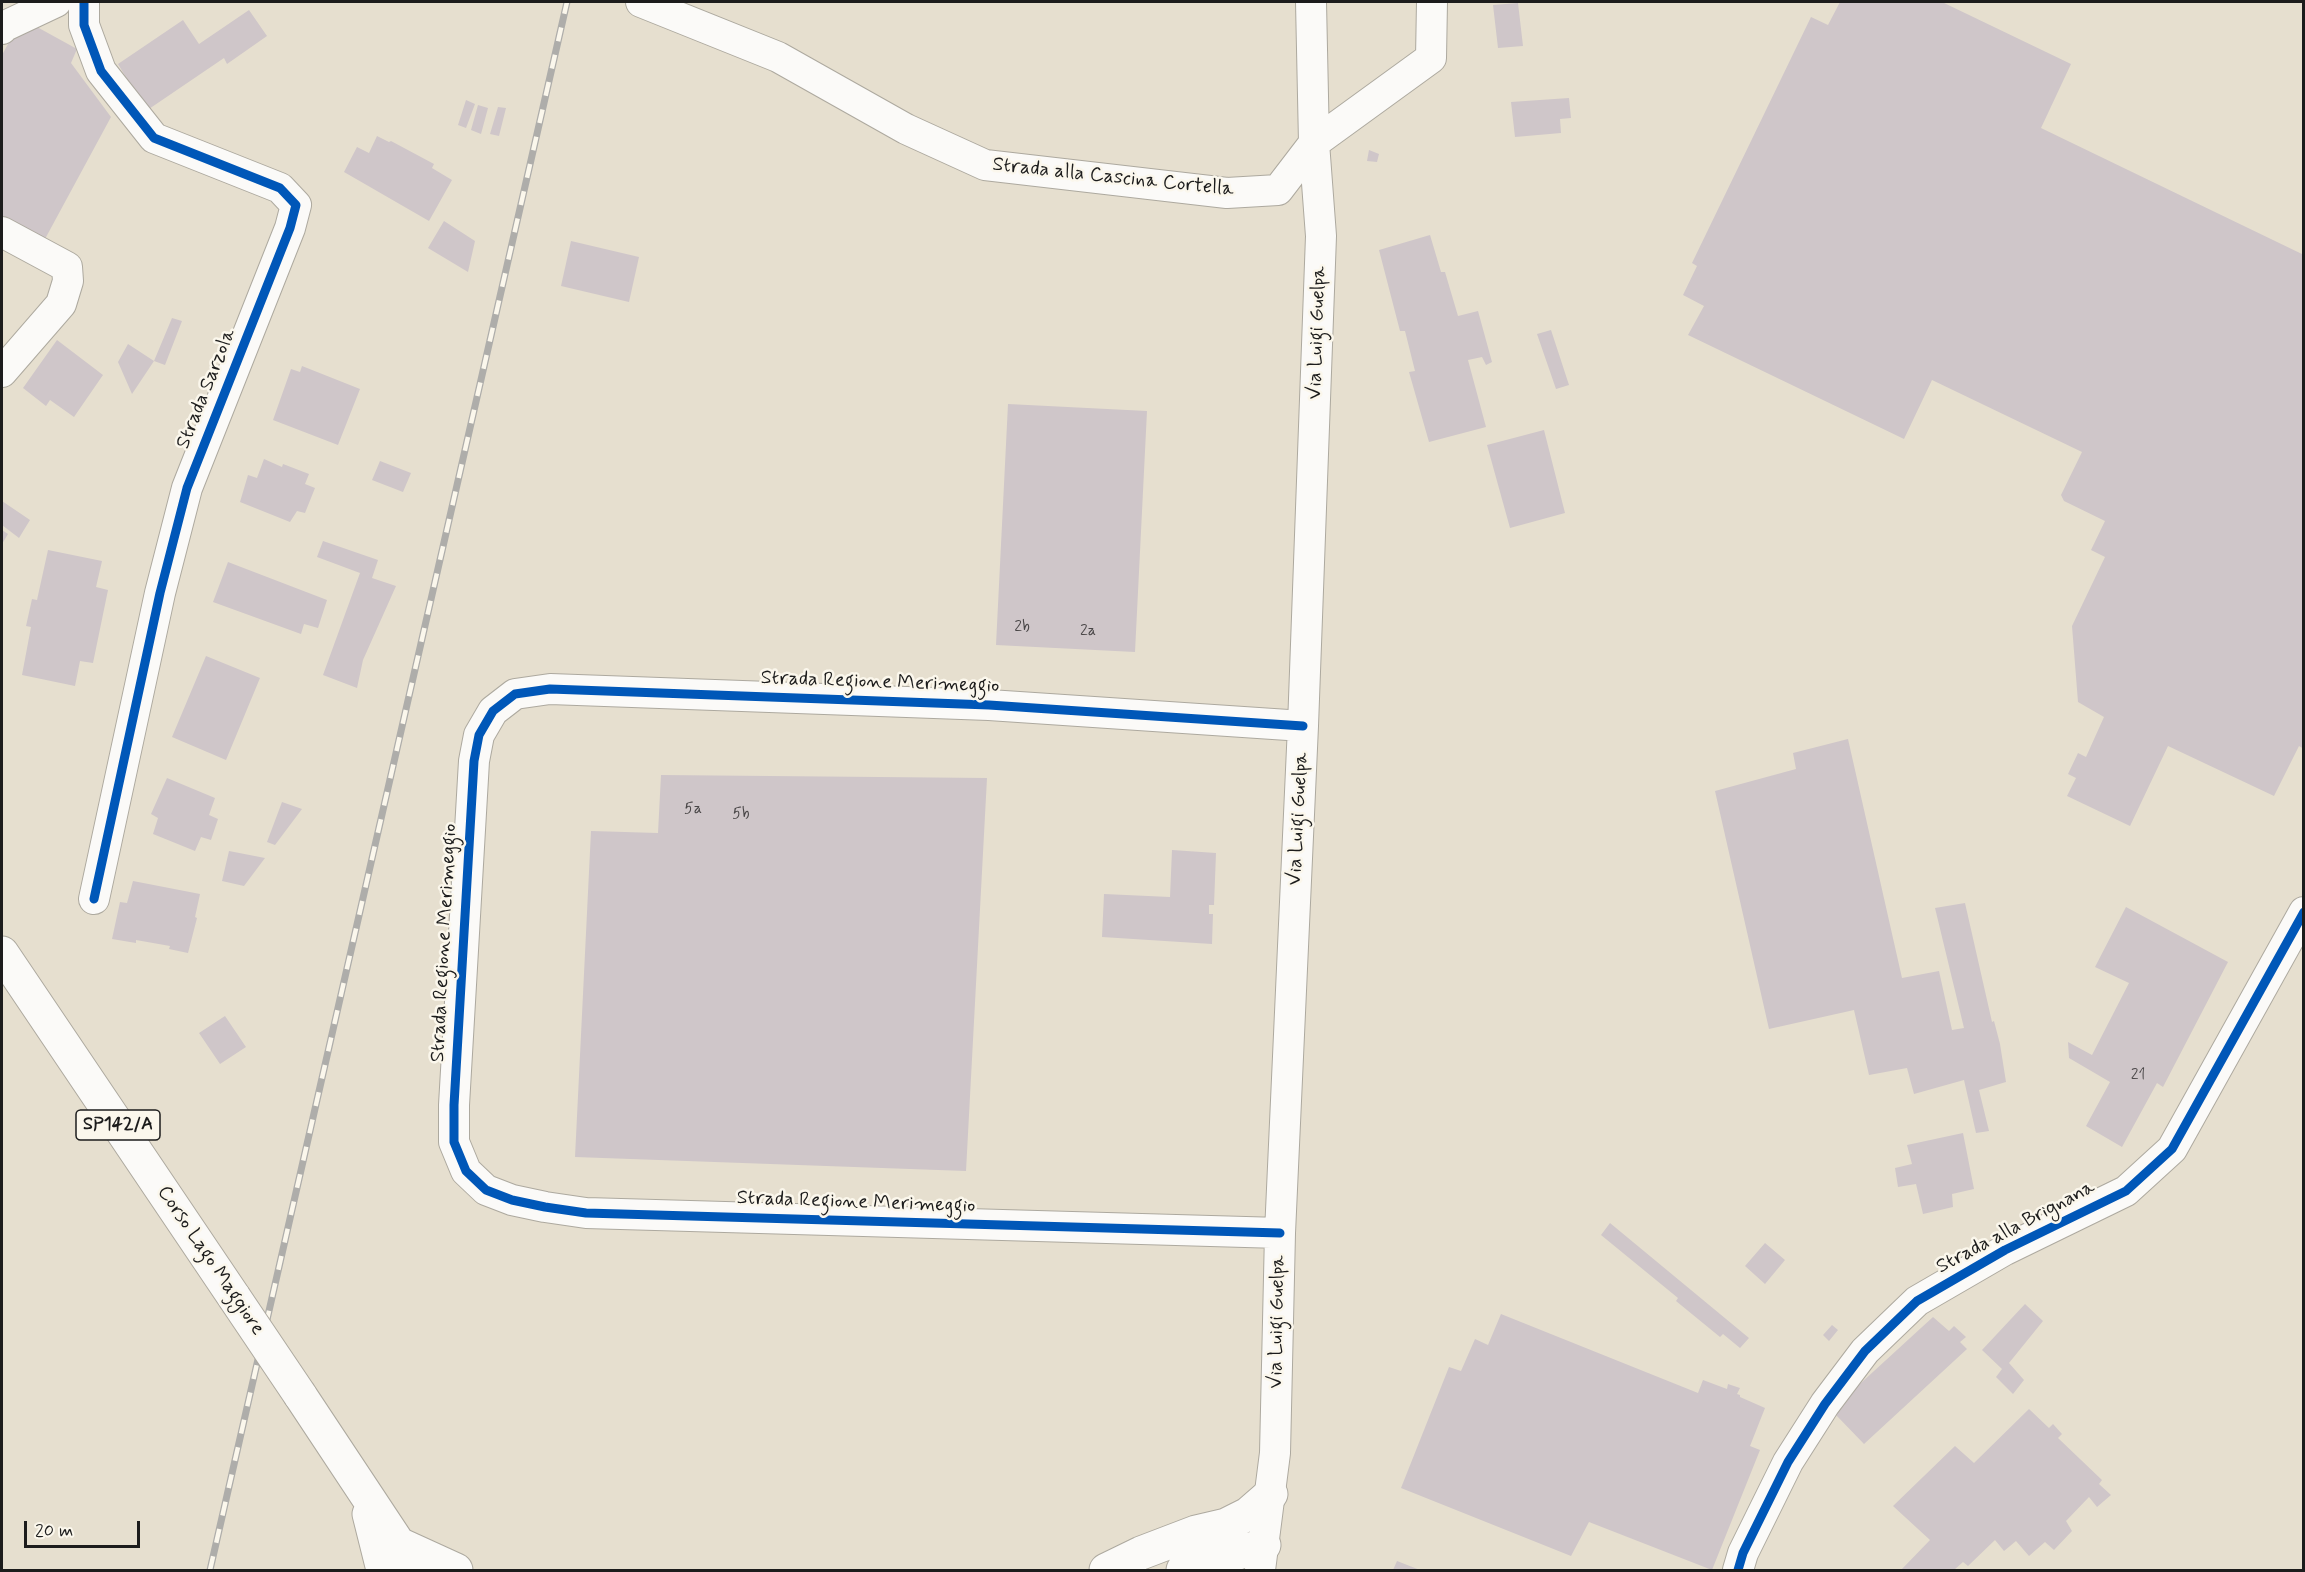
<!DOCTYPE html>
<html>
<head>
<meta charset="utf-8">
<style>
  body { margin:0 }
  #map { position:relative; width:2305px; height:1572px; overflow:hidden; background:#e6dfcf; font-family:Mynerve,sans-serif }
  canvas { display:block }
  .frame { position:absolute; inset:0; border:3px solid #1c1c1c; pointer-events:none }
  .scale { position:absolute; left:24px; top:1521px; width:116px; height:27px; box-sizing:border-box; border:3px solid #1c1c1c; border-top:0; padding-left:8px; font-size:18px; line-height:21px; white-space:nowrap; color:#1c1c1c; -webkit-text-stroke:4px #fbf7ec; paint-order:stroke }
</style>
</head>
<body>
<div id="map">
<canvas width="2305" height="1572"></canvas>
<div class="frame"></div>
<div class="scale">20 m</div>
</div>
<script>
const ctx = document.querySelector('canvas').getContext('2d');
ctx.lineJoin = 'round';
function paint(path, color) {
  ctx.fillStyle = color;
  ctx.fill(path, 'evenodd');
}
function poly(rows) {
  const path = new Path2D();
  for (const r of rows) {
    path.moveTo(r[0], r[1]);
    for (let i = 2; i < r.length; i += 2) path.lineTo(r[i], r[i + 1]);
  }
  return path;
}
function trace(path, color, width, dash) {
  ctx.strokeStyle = color;
  ctx.lineWidth = width;
  ctx.lineCap = dash ? 'butt' : 'round';
  ctx.setLineDash(dash || []);
  ctx.stroke(path);
}
function label(font, color, halo, rows, align = 'center') {
  ctx.font = font + ' Mynerve,sans-serif';
  ctx.lineWidth = 5;
  ctx.setLineDash([]);
  ctx.textBaseline = 'middle';
  ctx.strokeStyle = halo;
  ctx.fillStyle = color;
  for (const [text, x, y, turn = 0] of rows) {
    ctx.save();
    ctx.translate(x, y);
    ctx.rotate((+turn || 0) * Math.PI / 180);
    ctx.textAlign = isNaN(turn) ? turn : align;
    if (halo) ctx.strokeText(text, 0, 0);
    ctx.fillText(text, 0, 0);
    ctx.restore();
  }
}
const building = poly([
  [1840,2,1942,2,2071,64,2041,128,2304,255,2304,749,2299,746,2274,796,2168,746,2130,826,2067,796,2076,778,2068,774,2078,753,2086,757,2104,717,2078,702,2072,626,2105,557,2091,550,2105,521,2064,501,2061,495,2082,452,1932,380,1904,439,1688,335,1704,306,1683,295,1697,266,1692,263,1811,17,1828,25],
  [1518,3,1523,46,1498,48,1493,5],
  [249,10,267,36,227,64,224,58,146,111,118,64,183,20,199,44],
  [37,27,77,49,71,63,111,117,45,239,2,218,2,55,14,33],
  [1569,98,1571,118,1560,119,1561,133,1515,137,1511,102],
  [466,100,475,104,466,128,458,125],
  [478,105,488,108,481,134,471,130],
  [498,107,506,108,499,136,490,134],
  [377,136,389,142,391,141,434,164,432,168,452,180,429,221,344,172,357,147,369,153],
  [1369,150,1379,154,1377,162,1367,161],
  [444,221,475,241,468,272,428,248],
  [1430,235,1441,272,1445,272,1458,316,1478,311,1492,362,1486,365,1482,357,1468,360,1486,427,1429,442,1409,372,1415,371,1405,331,1400,331,1379,250],
  [571,241,639,257,629,302,561,286],
  [172,318,182,321,165,365,154,361],
  [1551,330,1569,385,1556,389,1537,334],
  [57,340,103,375,74,417,50,400,46,406,23,388],
  [128,344,154,361,132,394,118,362],
  [302,366,360,389,338,445,273,420,291,369,300,372],
  [1008,404,1147,411,1135,652,996,645],
  [1544,430,1565,513,1510,528,1487,445],
  [264,459,282,467,283,464,309,474,305,484,315,488,305,513,297,511,290,522,240,502,248,475,257,478],
  [380,461,411,473,403,492,372,480],
  [2,501,30,520,19,538,2,525],
  [2,530,8,534,2,544],
  [323,541,378,560,372,578,396,586,363,660,357,688,323,675,360,573,317,557],
  [48,550,102,561,96,587,108,590,93,663,80,661,75,686,22,675,31,627,26,626,32,599,37,600],
  [228,562,327,600,318,628,304,624,301,634,213,602],
  [206,656,260,678,226,760,172,737],
  [1848,739,1902,978,1939,971,1952,1030,1964,1028,1935,908,1965,903,1992,1022,1994,1021,2000,1044,2006,1082,1979,1090,1989,1131,1976,1133,1964,1080,1914,1094,1907,1068,1869,1075,1854,1010,1769,1029,1715,791,1796,769,1793,753],
  [661,775,987,778,966,1171,575,1157,591,831,658,833],
  [167,778,215,798,209,815,218,819,211,840,201,837,195,851,153,834,158,818,151,814],
  [282,802,302,809,275,845,267,842],
  [1172,850,1216,853,1214,905,1209,905,1209,914,1213,914,1212,944,1102,937,1104,894,1170,897],
  [229,851,265,858,244,886,222,881],
  [133,881,200,894,195,917,197,918,188,953,169,949,170,946,136,940,136,943,112,939,120,902,127,903],
  [2126,907,2228,962,2163,1087,2157,1083,2122,1147,2086,1126,2110,1082,2069,1058,2068,1042,2092,1055,2129,983,2095,967],
  [225,1016,246,1047,220,1064,199,1033],
  [1963,1133,1974,1189,1952,1194,1953,1207,1923,1214,1916,1184,1898,1187,1895,1168,1912,1164,1907,1145],
  [1610,1223,1749,1338,1740,1348,1723,1334,1720,1337,1676,1301,1678,1298,1601,1235],
  [1765,1243,1785,1260,1765,1284,1745,1266],
  [2025,1304,2043,1321,2009,1363,2024,1380,2013,1394,1996,1377,2002,1369,1982,1350],
  [1501,1314,1698,1393,1703,1380,1727,1389,1728,1384,1740,1388,1737,1394,1740,1395,1740,1397,1765,1408,1750,1446,1760,1450,1712,1570,1589,1522,1571,1556,1401,1488,1449,1367,1461,1371,1475,1339,1488,1345],
  [1933,1317,1949,1331,1954,1326,1966,1337,1960,1342,1967,1349,1864,1444,1836,1415,1850,1393],
  [1832,1325,1838,1330,1829,1341,1823,1335],
  [2029,1409,2049,1428,2053,1424,2062,1434,2058,1438,2102,1480,2099,1484,2111,1495,2097,1507,2089,1497,2066,1521,2072,1531,2054,1550,2045,1542,2029,1556,2016,1541,2004,1551,1995,1540,1968,1566,1963,1562,1954,1570,1901,1570,1930,1540,1893,1506,1955,1446,1974,1463],
  [1397,1561,1420,1570,1393,1570]
]);
const street = poly([
  [84,2,84,25,101,71,154,138,280,188,296,205,290,228,187,488,160,593,94,899],
  [641,2,778,57,906,129,985,165,1227,193,1278,190,1314,143,1311,2],
  [2,29,3,27,56,2],
  [2,232,67,267,68,281,61,304,2,372],
  [1280,1233,586,1213,545,1207,512,1200,486,1190,466,1171,454,1142,454,1105,474,761,479,735,493,711,515,694,550,689,989,705,1303,726],
  [1260,1570,1275,1453,1280,1233,1303,726,1321,236,1314,143,1431,58,1432,2],
  [1738,1570,1743,1553,1788,1462,1825,1404,1865,1351,1917,1301,2005,1250,2126,1191,2172,1149,2304,912]
]);
const highway = poly([
  [2,953,234,1297],
  [300,1395,416,1570],
  [369,1514,383,1570],
  [399,1544,456,1570],
  [1106,1570,1141,1553,1196,1532,1226,1525,1248,1514,1271,1494],
  [1183,1570,1264,1545]
]);
const rail = poly([
  [210,1570,567,2]
]);
const highwayBridge = poly([
  [234,1297,300,1395]
]);
const cycleway = poly([
  [84,2,84,25,101,71,154,138,280,188,296,205,290,228,187,488,160,593,94,899],
  [1280,1233,586,1213,545,1207,512,1200,486,1190,466,1171,454,1142,454,1105,474,761,479,735,493,711,515,694,550,689,989,705,1303,726],
  [1738,1570,1743,1553,1788,1462,1825,1404,1865,1351,1917,1301,2005,1250,2126,1191,2172,1149,2304,912]
]);
const numberNames = [
  ["2b",1022,628],
  ["2a",1088,632],
  ["5a",693,810],
  ["5b",741,815],
  ["21",2138,1076]
];
const shields = [
  [118,1125,84]
];
const shieldNames = [
  ["SP142/A",118,1125]
];
const streetNames = [
  ["Strada alla Cascina Cortella",1113,178,6],
  ["Via Luigi Guelpa",1318,333,-88],
  ["Strada Sarzola",207,389,-68],
  ["Strada Regione Merimeggio",880,683,2],
  ["Via Luigi Guelpa",1299,819,-87],
  ["Strada Regione Merimeggio",445,943,-87],
  ["Strada Regione Merimeggio",856,1203,2],
  ["Strada alla Brignana",2016,1228,-28],
  ["Corso Lago Maggiore",210,1261,56],
  ["Via Luigi Guelpa",1278,1322,-89]
];
paint(building, '#cfc6c9');
trace(street, '#ada99f', 32);
trace(highway, '#ada99f', 35);
trace(street, '#fbfaf8', 30);
trace(highway, '#fbfaf8', 33);
trace(rail, '#aeadaa', 7);
trace(rail, '#fbf7ec', 4.5, [14]);
trace(highwayBridge, '#ada99f', 35, []);
trace(highwayBridge, '#fbfaf8', 33);
trace(cycleway, '#0057b8', 9);
label('16px', '#494647', null, numberNames);
for (const [x, y, w] of shields) {
  const box = new Path2D();
  box.roundRect(x - w / 2, y - 15, w, 30, 4.5);
  ctx.fillStyle = '#fbf7ec';
  ctx.fill(box);
  trace(box, '#1c1c1c', 1.5);
}
label('bold 18px', '#1c1c1c', null, shieldNames);
label('20px', '#1c1c1c', '#fbf7ec', streetNames);
</script>
</body>
</html>
